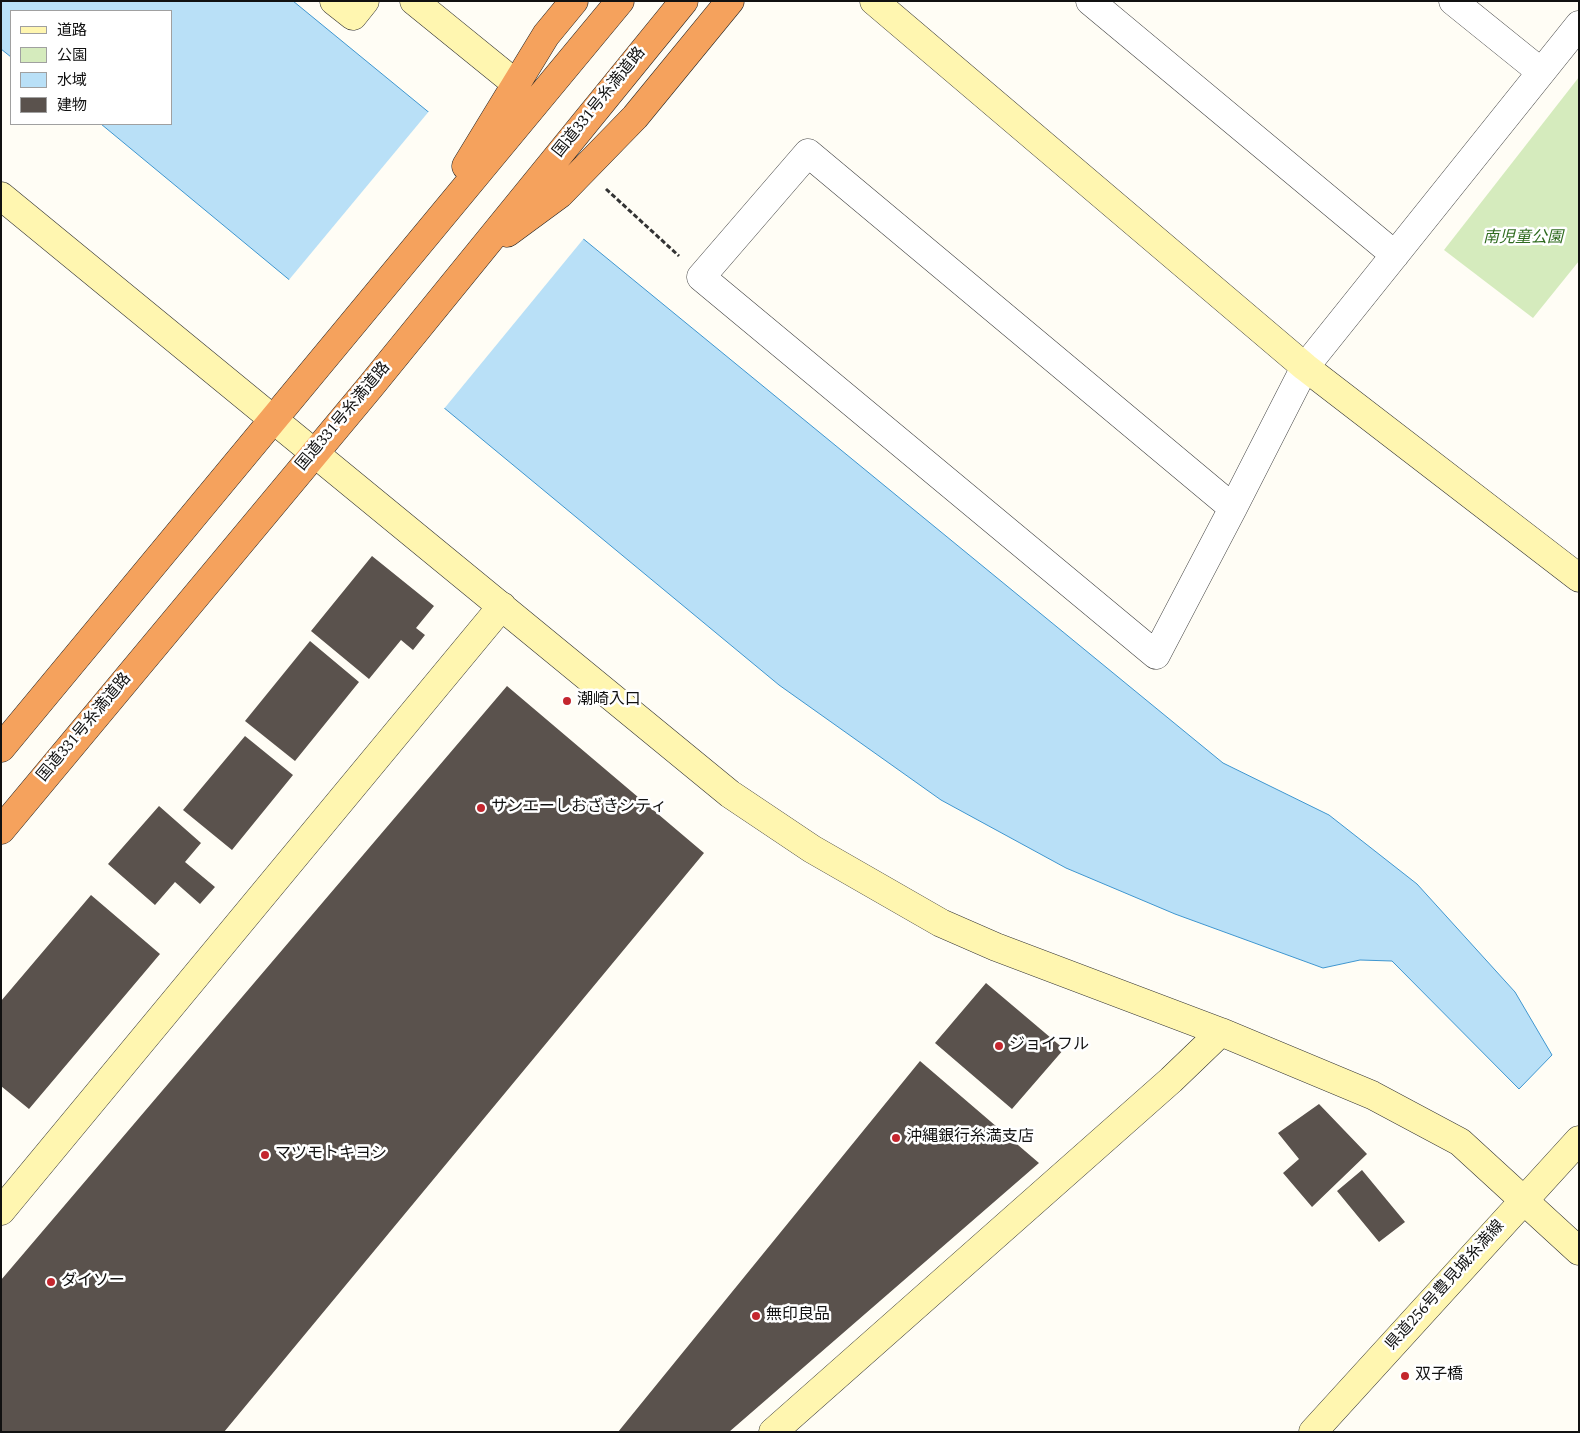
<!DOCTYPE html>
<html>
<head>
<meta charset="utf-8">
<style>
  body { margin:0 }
  #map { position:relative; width:1580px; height:1433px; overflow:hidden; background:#fffdf5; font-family:Spectral,"Noto Sans JP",serif }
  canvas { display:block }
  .frame { position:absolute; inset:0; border:2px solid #111; pointer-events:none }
  .legend { position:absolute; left:10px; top:10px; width:162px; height:115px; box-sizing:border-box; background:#fff; border:1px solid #a0a0a0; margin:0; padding:6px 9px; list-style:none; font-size:15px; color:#111 }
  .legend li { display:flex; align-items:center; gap:10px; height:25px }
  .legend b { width:25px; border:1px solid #a0a0a0 }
</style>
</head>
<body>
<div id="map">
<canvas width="1580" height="1433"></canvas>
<div class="frame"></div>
<ul class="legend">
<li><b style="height:6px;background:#fff6b0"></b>道路</li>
<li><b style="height:14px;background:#d5ebbd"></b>公園</li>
<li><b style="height:14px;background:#b9e0f7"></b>水域</li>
<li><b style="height:14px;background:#5a524d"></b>建物</li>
</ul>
</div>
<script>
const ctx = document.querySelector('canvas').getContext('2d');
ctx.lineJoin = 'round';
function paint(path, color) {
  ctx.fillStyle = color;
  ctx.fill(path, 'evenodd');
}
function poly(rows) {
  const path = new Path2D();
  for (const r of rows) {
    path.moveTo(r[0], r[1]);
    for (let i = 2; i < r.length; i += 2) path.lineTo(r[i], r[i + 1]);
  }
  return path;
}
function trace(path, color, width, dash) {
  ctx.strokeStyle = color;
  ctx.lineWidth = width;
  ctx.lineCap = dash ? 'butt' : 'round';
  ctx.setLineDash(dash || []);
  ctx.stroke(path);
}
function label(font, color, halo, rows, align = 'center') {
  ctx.font = font + ' Spectral,"Noto Sans JP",serif';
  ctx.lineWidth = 5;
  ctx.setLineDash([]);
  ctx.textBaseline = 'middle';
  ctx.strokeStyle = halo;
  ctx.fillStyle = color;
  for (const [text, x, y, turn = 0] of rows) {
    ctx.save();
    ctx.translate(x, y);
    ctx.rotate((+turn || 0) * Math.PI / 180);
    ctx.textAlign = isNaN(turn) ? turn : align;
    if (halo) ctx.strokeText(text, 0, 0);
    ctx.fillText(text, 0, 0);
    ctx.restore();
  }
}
const green = poly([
  [1579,77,1579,261,1533,318,1444,250]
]);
const water = poly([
  [1,1,293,1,1223,763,1329,815,1417,884,1515,992,1552,1055,1519,1089,1392,961,1360,960,1323,968,1175,914,1066,868,941,800,779,685,101,124,171,124,171,11,11,11,11,57,1,49,1,1]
]);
const pier = poly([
  [430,110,585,237,443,410,288,281]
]);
const building = poly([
  [372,556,434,606,416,628,425,635,413,650,401,640,369,679,311,631],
  [310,641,359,682,295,761,245,721],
  [507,686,704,853,224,1432,1,1432,1,1280],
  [245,736,293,775,232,850,183,810],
  [159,806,201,843,185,862,215,887,200,904,175,882,155,905,108,864],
  [91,895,160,954,29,1109,1,1086,1,1001],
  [986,983,1064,1049,1012,1109,935,1043],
  [920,1061,1039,1163,729,1432,618,1432],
  [1319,1104,1367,1154,1312,1207,1283,1173,1299,1159,1278,1133],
  [1362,1170,1405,1222,1379,1242,1337,1191]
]);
const path = poly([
  [606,189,679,256]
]);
const street = poly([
  [1090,1,1395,255],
  [1453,1,1541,72],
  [1233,508,808,153,701,277,1156,655,1233,508,1305,367,1579,25]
]);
const secondary = poly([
  [334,1,353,16,365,1],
  [414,1,515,83],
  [874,1,1305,367,1579,578],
  [1,196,730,794,812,849,941,923,996,947,1221,1032,1372,1095,1460,1142,1579,1251],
  [1,1211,502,606],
  [773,1432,1171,1080,1221,1032],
  [1313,1432,1579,1140]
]);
const highway = poly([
  [466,166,546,35,574,1],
  [507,233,560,194,635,117,730,1],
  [1,748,620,1],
  [1,830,370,387,684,1]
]);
const markers = [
  [567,701,5,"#c4262e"],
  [481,808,5,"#c4262e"],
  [999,1046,5,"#c4262e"],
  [896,1138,5,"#c4262e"],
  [265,1155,5,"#c4262e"],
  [51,1282,5,"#c4262e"],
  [756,1316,5,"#c4262e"],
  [1405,1376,5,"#c4262e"]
];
const streetNames = [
  ["国道331号糸満道路",600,103,-51],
  ["国道331号糸満道路",344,417,-50],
  ["国道331号糸満道路",85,728,-50],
  ["県道256号豊見城糸満線",1446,1286,-48]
];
const parkNames = [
  ["南児童公園",1523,239]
];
const poiNames = [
  ["潮崎入口",577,701],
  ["サンエーしおざきシティ",491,808],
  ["ジョイフル",1009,1046],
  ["沖縄銀行糸満支店",906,1138],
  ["マツモトキヨシ",275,1155],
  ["ダイソー",61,1282],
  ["無印良品",766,1316],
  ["双子橋",1415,1376]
];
paint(green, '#d5ebbd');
paint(water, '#b9e0f7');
trace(water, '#3f96cf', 1);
paint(pier, '#fffdf5');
paint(building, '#5a524d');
trace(street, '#444', 29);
trace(secondary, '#333', 29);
trace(highway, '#222', 29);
trace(path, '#333', 3, [5, 2.5]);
trace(street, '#fff', 28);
trace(secondary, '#fff6b0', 28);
trace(highway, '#f5a25d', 28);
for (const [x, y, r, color] of markers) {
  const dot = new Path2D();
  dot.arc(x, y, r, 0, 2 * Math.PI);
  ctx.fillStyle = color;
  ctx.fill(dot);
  trace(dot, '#fff', 2);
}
label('16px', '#111', '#fff', streetNames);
label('italic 16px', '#2f6b1f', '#fff', parkNames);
label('16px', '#111', '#fff', poiNames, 'left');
</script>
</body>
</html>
